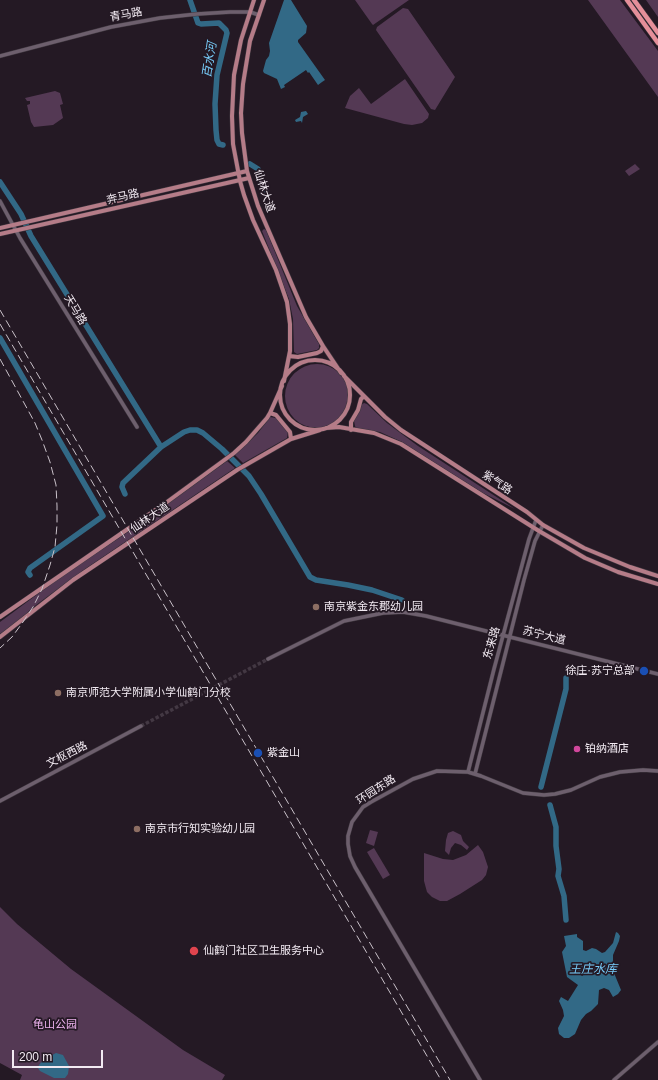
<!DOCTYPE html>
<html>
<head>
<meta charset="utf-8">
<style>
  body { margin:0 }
  #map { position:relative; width:658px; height:1080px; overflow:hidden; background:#241924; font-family:Helvetica,sans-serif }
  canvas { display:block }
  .scale { position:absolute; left:12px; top:1050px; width:91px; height:18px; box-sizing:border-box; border:2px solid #f2eaf2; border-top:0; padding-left:5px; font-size:12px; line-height:14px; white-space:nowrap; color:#f2eaf2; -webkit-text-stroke:3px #241924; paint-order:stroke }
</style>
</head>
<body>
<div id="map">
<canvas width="658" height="1080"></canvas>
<div class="scale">200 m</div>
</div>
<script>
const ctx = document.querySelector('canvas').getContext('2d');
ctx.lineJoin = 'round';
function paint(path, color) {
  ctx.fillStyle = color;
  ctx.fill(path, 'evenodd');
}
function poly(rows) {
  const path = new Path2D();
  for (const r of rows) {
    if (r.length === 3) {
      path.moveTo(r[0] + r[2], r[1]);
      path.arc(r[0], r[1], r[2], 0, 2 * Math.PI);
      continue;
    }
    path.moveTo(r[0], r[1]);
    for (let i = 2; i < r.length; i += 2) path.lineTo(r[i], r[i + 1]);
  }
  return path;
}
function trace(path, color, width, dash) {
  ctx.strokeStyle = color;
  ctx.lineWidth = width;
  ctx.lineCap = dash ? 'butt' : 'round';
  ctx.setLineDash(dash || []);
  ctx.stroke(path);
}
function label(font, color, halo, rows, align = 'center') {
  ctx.font = font + ' Helvetica,"Noto Sans SC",sans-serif';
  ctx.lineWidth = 3.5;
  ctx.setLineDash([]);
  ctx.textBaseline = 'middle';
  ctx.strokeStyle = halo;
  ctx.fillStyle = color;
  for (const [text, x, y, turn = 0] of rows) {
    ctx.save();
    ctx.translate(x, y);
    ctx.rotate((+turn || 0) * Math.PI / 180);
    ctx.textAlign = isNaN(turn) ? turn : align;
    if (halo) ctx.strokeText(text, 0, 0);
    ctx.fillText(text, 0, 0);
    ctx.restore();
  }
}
const green = poly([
  [355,0,409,0,373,25,372,24],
  [588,0,620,0,658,51,658,97],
  [646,0,658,0,658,17],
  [403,8,408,9,455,77,435,110,431,109,376,30,377,27],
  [405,79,429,114,428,118,422,123,412,125,404,124,345,108,350,96,359,88,371,104],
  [55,91,60,93,63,104,60,105,63,118,53,125,34,127,31,122,27,105,30,104,30,101,27,101,25,98],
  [635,164,640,169,629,176,625,171],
  [264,229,266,230,297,306,319,344,319,348,317,350,297,354,294,352,293,319,289,299,262,231],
  [317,396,32],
  [364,403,367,404,387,423,418,446,515,509,483,493,402,442,380,432,356,428,355,426,354,421,361,405],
  [270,417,276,418,288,432,287,438,243,463,235,455,258,433],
  [227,461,235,468,85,569,36,605,17,622,0,634,0,622,62,576,125,534],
  [370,830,378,832,374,846,366,843],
  [453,831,461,835,463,841,469,847,467,850,461,845,455,843,451,848,449,855,445,851,446,840,448,833],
  [478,845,483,852,488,867,486,875,482,880,460,894,447,901,440,901,432,897,427,892,424,881,424,853,443,859,453,860,466,855],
  [374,848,390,875,383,879,367,852],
  [0,907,17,924,71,969,183,1050,225,1075,222,1080,20,1080,22,1075,0,1063]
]);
const water = poly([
  [284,0,291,0,307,26,306,33,298,40,298,42,325,80,322,82,318,85,309,72,308,73,306,70,284,85,285,87,281,89,277,79,264,73,263,71,266,60,269,56,270,51,269,43],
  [306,111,308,114,303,117,302,123,301,121,296,122,295,120,300,117,301,112],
  [616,932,618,933,620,936,619,941,613,955,613,961,614,973,621,990,618,994,613,997,609,990,604,988,599,990,598,1004,591,1011,586,1014,581,1020,575,1034,569,1038,564,1038,559,1034,558,1028,564,1016,563,1010,559,1001,561,997,568,1001,578,985,567,977,562,952,566,946,564,936,577,934,577,937,583,941,583,950,586,951,592,948,596,949,602,953,605,952,613,943],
  [56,1053,63,1055,69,1066,68,1074,65,1078,54,1078,40,1071,38,1068,39,1065,43,1060]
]);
const river = poly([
  [190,0,198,23,201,24,219,23,226,30,227,33,217,75,215,104,216,130,217,140,219,144,223,145],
  [250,164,258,169,261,185,266,190],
  [0,182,21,214,31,236,161,447],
  [0,338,103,516,30,568,28,572,30,575],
  [125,494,122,487,123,483,161,447,184,432,190,430,197,430,203,433,222,449,249,476,261,494,310,577,316,580,348,585,372,590,402,600],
  [541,787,566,689,566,678],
  [550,805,556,827,556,846,559,869,558,876,564,896,566,920]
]);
const secondaryTunnel = poly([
  [141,726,268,659]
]);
const secondary = poly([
  [0,56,111,27,160,18,197,14,230,12,250,12,259,15],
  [0,201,20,238,137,427],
  [268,659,344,621,383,613,403,612,426,616,658,674],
  [468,772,494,669,529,539,536,520],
  [475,774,524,580,535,541,543,525],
  [0,801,141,726],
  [480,1080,355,867,350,856,348,844,348,836,352,822,363,807,371,802,413,779,437,771,468,772,481,776,523,793,544,795,555,794,571,790,600,777,620,772,643,770,658,771],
  [614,1080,658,1042]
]);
const primary = poly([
  [254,0,241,40,234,75,232,116,233,144,240,181,244,195,253,220,276,270,287,302,290,324,290,351,284,381],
  [264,0,250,41,243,84,241,113,242,133,247,171,258,206,306,317,323,346,341,373],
  [0,228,247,171],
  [0,234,249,178],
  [289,356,298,357,317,353,321,351,323,346],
  [315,395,35],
  [344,376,385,417,401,430,527,512,543,525,584,548,630,567,658,576],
  [270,413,276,415,290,432,291,439],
  [326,428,339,427,374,433,401,444,539,531,585,558,618,572,658,584],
  [351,430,351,422,358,410,361,399,364,396],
  [0,617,167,502,234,453,246,442,267,418,270,413,282,386],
  [0,637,73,580,237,470,291,439,320,430]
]);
const highway = poly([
  [627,0,658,43],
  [634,0,658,33]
]);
const rail = poly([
  [0,310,450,1080],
  [0,324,441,1080],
  [0,359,35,423,42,440,50,462,56,485,57,506,57,525,55,547,50,565,42,589,33,607,23,622,12,637,0,648]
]);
const markers = [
  [316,607,4,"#8d6e63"],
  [644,671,5,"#1a4fb4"],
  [58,693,4,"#8d6e63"],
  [577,749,4,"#d1479c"],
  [258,753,5,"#1a4fb4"],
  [137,829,4,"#8d6e63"],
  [194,951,5,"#e0444e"]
];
const streetNames = [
  ["青马路",126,15,-11],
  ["仙林大道",264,191,72],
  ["奔马路",123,197,-13],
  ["天马路",75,310,59],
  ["紫气路",497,483,33],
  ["仙林大道",150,518,-34],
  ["苏宁大道",544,636,14],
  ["东来路",492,643,-74],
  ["文枢西路",67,755,-27],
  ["环园东路",376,790,-33]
];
const poiNames = [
  ["南京紫金东郡幼儿园",324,607],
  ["徐庄·苏宁总部",635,671,"right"],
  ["南京师范大学附属小学仙鹤门分校",66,693],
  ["铂纳酒店",585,749],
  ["紫金山",267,753],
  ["南京市行知实验幼儿园",145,829],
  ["仙鹤门社区卫生服务中心",203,951]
];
const parkNames = [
  ["龟山公园",55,1025]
];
const waterNames = [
  ["百水河",210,60,-81],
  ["王庄水库",593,970]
];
paint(green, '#543954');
paint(water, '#326986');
trace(river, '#326986', 5.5);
trace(secondaryTunnel, '#433843', 3.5, [3.5, 2]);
trace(secondary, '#3f373f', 4.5);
trace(primary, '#3f373f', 5);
trace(highway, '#3f373f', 5.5);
trace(secondary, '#6d5f6d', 3.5);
trace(primary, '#b57c88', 4);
trace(highway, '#e58f9a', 4.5);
trace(rail, '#cac2ca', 1, [8, 4]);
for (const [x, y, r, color] of markers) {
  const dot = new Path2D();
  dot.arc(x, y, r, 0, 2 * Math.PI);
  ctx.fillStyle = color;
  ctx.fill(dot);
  trace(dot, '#241924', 1.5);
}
label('11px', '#f2eaf2', '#241924', streetNames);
label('11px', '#f2eaf2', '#241924', poiNames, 'left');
label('11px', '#eeb3ef', '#241924', parkNames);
label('italic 12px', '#77cbf8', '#241924', waterNames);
</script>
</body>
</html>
